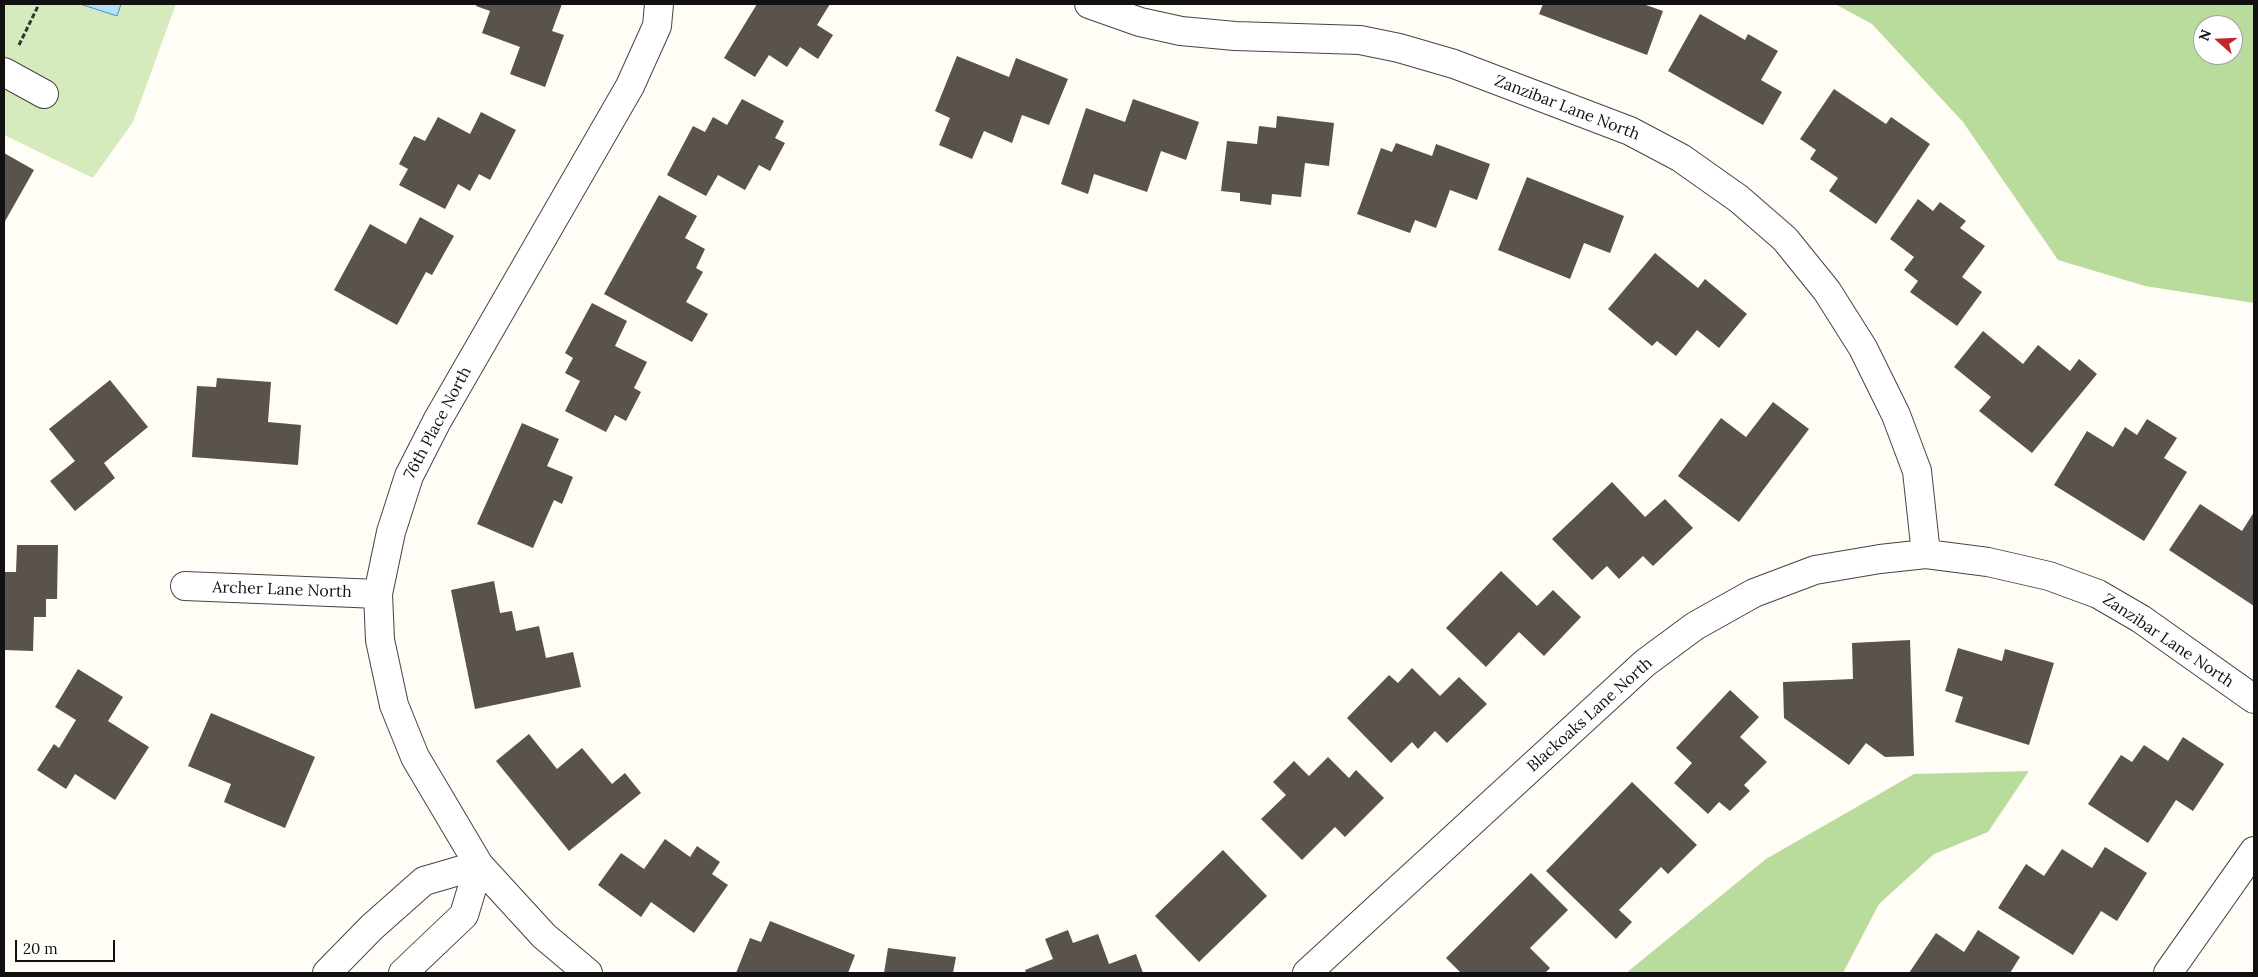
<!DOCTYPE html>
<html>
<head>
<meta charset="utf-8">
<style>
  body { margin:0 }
  #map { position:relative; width:2258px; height:977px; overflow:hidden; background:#fffdf5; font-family:Lora,serif }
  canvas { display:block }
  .frame { position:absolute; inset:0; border:5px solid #111; pointer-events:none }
  .north { position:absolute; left:2193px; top:15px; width:50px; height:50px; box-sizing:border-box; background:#fff; border:1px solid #a0a0a0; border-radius:50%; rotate:290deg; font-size:14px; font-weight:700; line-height:20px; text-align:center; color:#111 }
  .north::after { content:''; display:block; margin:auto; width:18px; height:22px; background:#c4262e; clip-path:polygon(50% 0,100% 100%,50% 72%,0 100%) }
  .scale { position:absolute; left:15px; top:940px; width:100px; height:22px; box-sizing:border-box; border:2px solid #111; border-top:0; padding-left:6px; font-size:15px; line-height:18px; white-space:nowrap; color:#111; -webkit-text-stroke:4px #fff; paint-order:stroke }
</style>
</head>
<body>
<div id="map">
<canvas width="2258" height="977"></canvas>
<div class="frame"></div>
<div class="north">N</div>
<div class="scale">20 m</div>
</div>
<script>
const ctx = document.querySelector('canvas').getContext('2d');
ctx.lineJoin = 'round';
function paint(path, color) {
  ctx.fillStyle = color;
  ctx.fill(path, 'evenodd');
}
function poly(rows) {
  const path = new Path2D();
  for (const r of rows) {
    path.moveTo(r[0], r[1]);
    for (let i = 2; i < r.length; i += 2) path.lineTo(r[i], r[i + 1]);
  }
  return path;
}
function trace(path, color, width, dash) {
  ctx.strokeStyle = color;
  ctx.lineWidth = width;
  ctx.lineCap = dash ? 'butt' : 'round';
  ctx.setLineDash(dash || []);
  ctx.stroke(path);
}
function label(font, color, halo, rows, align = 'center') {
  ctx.font = font + ' Lora,serif';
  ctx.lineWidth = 5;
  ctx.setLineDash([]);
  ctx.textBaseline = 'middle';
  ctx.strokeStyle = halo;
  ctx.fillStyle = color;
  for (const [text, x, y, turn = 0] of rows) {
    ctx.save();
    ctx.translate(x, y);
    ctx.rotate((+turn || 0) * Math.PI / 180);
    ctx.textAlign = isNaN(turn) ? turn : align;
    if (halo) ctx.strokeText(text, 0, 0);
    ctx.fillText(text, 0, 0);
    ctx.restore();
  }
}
const green = poly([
  [4,4,176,4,133,122,93,178,4,135]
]);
const forest = poly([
  [1835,4,2254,4,2254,303,2145,286,2058,260,1963,122,1872,24],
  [2203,25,2233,25,2233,55,2203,55],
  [2029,771,1988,832,1934,854,1879,904,1843,973,1626,973,1766,859,1914,774]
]);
const water = poly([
  [80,4,121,4,117,16,80,4]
]);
const building = poly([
  [477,4,562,4,552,31,564,35,545,87,510,74,520,47,482,33,490,11,476,6],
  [757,4,830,4,817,25,833,35,818,59,800,47,787,67,769,55,755,77,724,58],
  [1543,4,1643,4,1663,11,1647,55,1539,14],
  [1700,14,1745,40,1748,34,1778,51,1761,80,1782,92,1763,125,1668,71],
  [957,56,1009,77,1016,58,1068,79,1049,125,1022,115,1012,143,984,131,972,159,939,145,950,118,935,111],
  [1834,89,1886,124,1891,117,1930,144,1876,224,1829,191,1838,178,1810,159,1816,150,1800,139],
  [742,99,784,121,775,138,785,143,770,171,759,165,745,190,718,175,706,196,667,175,693,126,705,132,713,117,727,125],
  [1133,99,1199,122,1186,160,1161,151,1147,192,1094,174,1088,194,1061,184,1086,108,1125,122],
  [481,112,516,130,490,180,479,174,470,191,458,184,445,209,399,185,408,169,399,164,414,136,425,141,438,117,470,134],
  [1277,116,1334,123,1329,166,1305,163,1301,197,1272,194,1271,205,1240,201,1240,193,1221,191,1227,141,1257,144,1259,126,1276,128],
  [1396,143,1432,156,1436,144,1490,164,1477,200,1450,190,1436,228,1415,220,1410,233,1357,214,1381,148,1392,152],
  [4,153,34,170,4,223],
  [1527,177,1624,216,1610,253,1584,243,1570,279,1498,250],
  [659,195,697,216,685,238,705,249,696,268,703,272,686,302,708,314,692,342,604,294],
  [1918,199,1933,211,1940,202,1966,221,1960,228,1985,246,1962,277,1982,292,1957,326,1910,292,1918,281,1904,270,1914,257,1890,239],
  [420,217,454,236,432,275,426,272,397,325,334,290,370,224,406,244],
  [1655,253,1698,288,1705,279,1747,314,1719,348,1697,330,1676,356,1657,341,1652,346,1608,309],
  [592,303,627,321,615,346,647,362,634,388,641,392,626,421,615,415,606,432,565,411,580,381,565,373,573,358,565,353],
  [1983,331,2023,364,2038,345,2070,371,2079,359,2097,374,2032,453,1979,411,1991,397,1954,367],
  [217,378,271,382,268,422,301,425,298,465,192,457,197,386,216,387],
  [110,380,148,427,104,463,115,478,75,511,50,481,75,461,49,429],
  [1773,402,1809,429,1739,522,1678,476,1721,418,1746,437],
  [2147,419,2177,438,2164,458,2187,472,2144,541,2054,485,2087,431,2113,447,2125,427,2137,435],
  [522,423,559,439,547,466,573,477,562,504,554,500,533,548,477,524],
  [1612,482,1645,517,1665,499,1693,528,1653,566,1643,556,1619,579,1607,566,1592,580,1552,539],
  [2200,504,2242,531,2254,512,2254,606,2169,550],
  [17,545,58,545,57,599,46,599,46,617,34,617,33,651,4,650,4,572,16,572],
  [1501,571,1537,606,1553,590,1581,617,1544,656,1519,632,1486,667,1446,628],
  [494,581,500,613,512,611,516,631,539,626,546,658,573,652,581,687,475,709,451,590],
  [1910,640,1914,756,1885,757,1866,743,1849,765,1784,718,1783,682,1853,679,1852,643],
  [1958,648,2002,661,2005,649,2054,663,2029,745,1955,722,1963,697,1945,691],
  [1412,668,1440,696,1459,677,1487,704,1447,743,1435,731,1418,749,1412,742,1391,763,1347,718,1389,675,1398,683],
  [78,669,123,697,108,721,149,747,115,800,75,774,66,789,37,770,54,744,59,748,76,720,55,707],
  [1730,690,1759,717,1740,737,1767,762,1744,785,1750,791,1730,811,1719,802,1708,814,1674,783,1692,763,1676,748],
  [211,713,315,757,285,828,224,802,231,784,188,766],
  [529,734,557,769,582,748,612,784,625,773,641,793,569,851,496,761],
  [2183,737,2224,764,2193,811,2176,800,2148,843,2088,804,2121,755,2132,762,2144,745,2168,761],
  [1328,757,1349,778,1356,770,1384,798,1345,837,1335,827,1302,860,1261,819,1286,795,1273,782,1294,761,1309,776],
  [1632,782,1697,845,1668,874,1661,867,1619,910,1632,922,1616,939,1546,871],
  [665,839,690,857,697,846,720,862,712,874,728,885,694,933,651,902,641,917,598,885,621,853,644,869],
  [2105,847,2147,873,2117,921,2101,911,2073,955,1998,908,2026,864,2044,876,2062,849,2092,868],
  [1223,850,1267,896,1199,962,1155,916],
  [1531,873,1568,910,1530,948,1550,968,1545,973,1461,973,1446,958],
  [770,921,855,955,848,973,736,973,750,938,761,942],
  [1068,930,1073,943,1098,934,1109,964,1136,954,1143,973,1026,973,1025,970,1053,959,1045,939],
  [1978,930,2020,957,2010,973,1909,973,1936,933,1964,952],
  [888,948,956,957,953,973,884,973]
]);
const path = poly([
  [19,45,39,4]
]);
const minor = poly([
  [1089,4,1140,22,1181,31,1235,36,1360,40,1399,48,1454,64,1630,131,1681,158,1739,199,1785,239,1827,291,1863,348,1896,415,1917,471,1926,554],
  [4,72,44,94],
  [185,586,378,594],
  [327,973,372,927,424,881,479,865],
  [403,973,464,915,479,865],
  [588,973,544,936,479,865,415,757,394,705,380,640,378,594,391,532,409,476,437,421,630,86,657,26,659,4],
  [1307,973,1645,663,1695,626,1754,593,1815,570,1880,559,1926,554,1988,562,2049,576,2098,594,2141,619,2254,699],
  [2168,973,2254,851]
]);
const streetNames = [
  ["Zanzibar Lane North",1567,108,21],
  ["76th Place North",438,423,-62],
  ["Archer Lane North",282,590,2],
  ["Zanzibar Lane North",2168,641,34],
  ["Blackoaks Lane North",1590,715,-42]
];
paint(green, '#d5ebbd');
paint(forest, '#b9dc9c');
paint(water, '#b9e0f7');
trace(water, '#3f96cf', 1);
paint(building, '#5a524d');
trace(minor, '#444', 30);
trace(path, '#333', 3, [5, 2.5]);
trace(minor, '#fff', 28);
label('16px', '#111', '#fff', streetNames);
</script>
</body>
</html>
